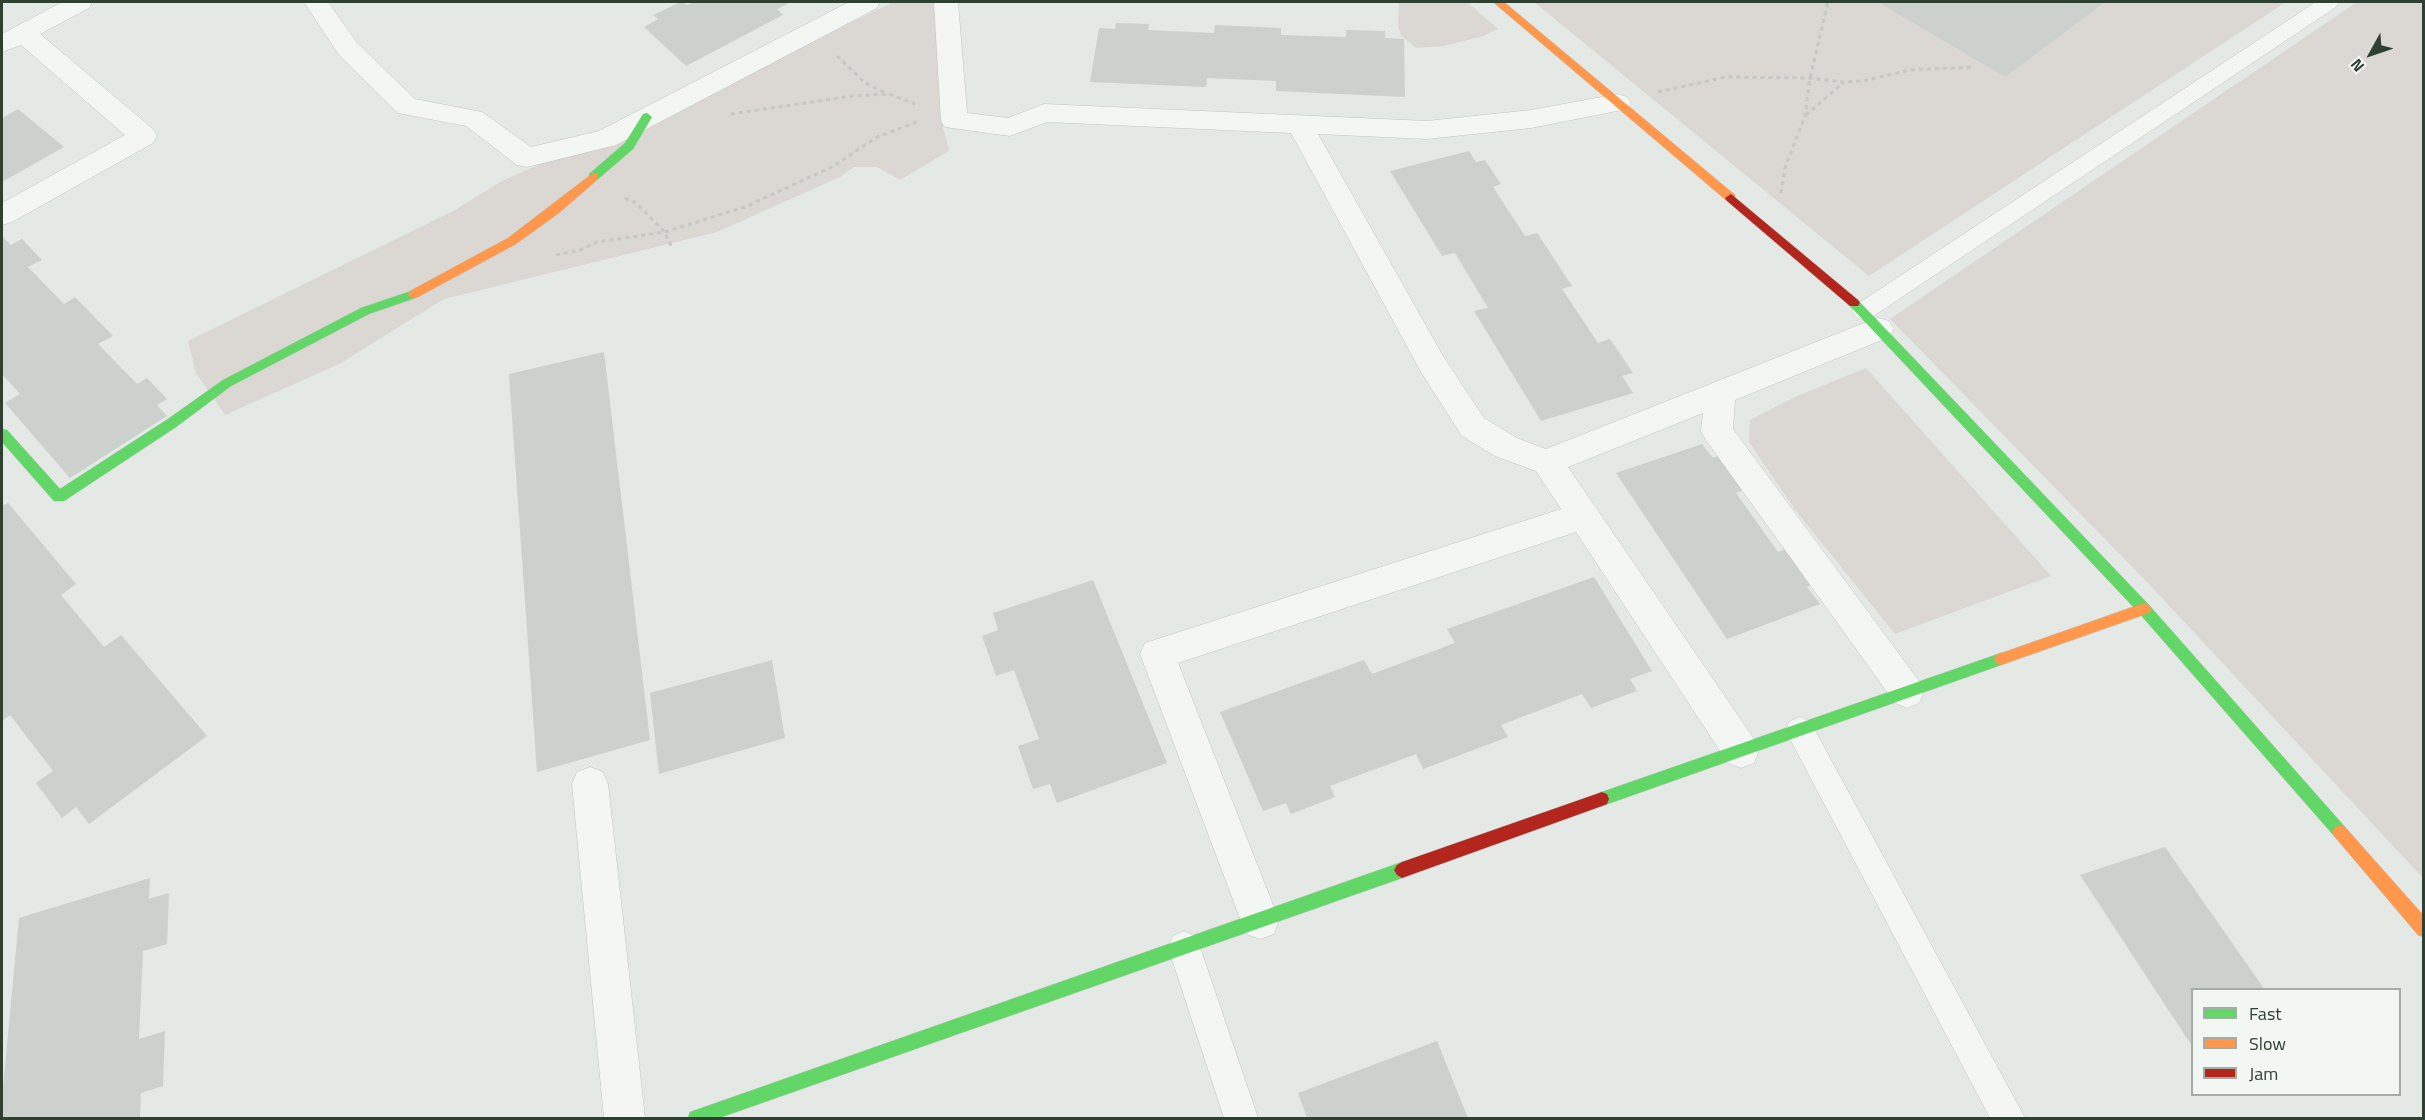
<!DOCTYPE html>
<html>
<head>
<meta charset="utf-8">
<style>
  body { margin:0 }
  #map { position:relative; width:2425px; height:1120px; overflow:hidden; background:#e4e9e5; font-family:"Titillium Web",sans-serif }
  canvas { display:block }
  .frame { position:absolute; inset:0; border:3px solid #2d4031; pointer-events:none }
  .legend { position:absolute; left:2191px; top:988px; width:210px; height:108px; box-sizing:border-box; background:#f3f7f4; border:2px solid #a4aea6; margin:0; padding:8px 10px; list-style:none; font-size:18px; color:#2d4031 }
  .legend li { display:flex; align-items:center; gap:12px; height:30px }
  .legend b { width:30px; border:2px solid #a4aea6 }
  .north { position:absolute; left:2341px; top:24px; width:60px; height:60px; -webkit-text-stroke:4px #f3f7f4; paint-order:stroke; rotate:230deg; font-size:16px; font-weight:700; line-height:24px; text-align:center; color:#2d4031 }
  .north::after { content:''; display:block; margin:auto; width:21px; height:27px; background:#2d4031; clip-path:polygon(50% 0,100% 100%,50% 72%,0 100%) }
</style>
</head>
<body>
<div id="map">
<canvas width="2425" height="1120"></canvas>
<div class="frame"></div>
<ul class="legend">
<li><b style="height:8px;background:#63d668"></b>Fast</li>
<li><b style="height:8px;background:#ff974d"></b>Slow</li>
<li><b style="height:8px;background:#b3261e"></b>Jam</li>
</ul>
<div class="north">N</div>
</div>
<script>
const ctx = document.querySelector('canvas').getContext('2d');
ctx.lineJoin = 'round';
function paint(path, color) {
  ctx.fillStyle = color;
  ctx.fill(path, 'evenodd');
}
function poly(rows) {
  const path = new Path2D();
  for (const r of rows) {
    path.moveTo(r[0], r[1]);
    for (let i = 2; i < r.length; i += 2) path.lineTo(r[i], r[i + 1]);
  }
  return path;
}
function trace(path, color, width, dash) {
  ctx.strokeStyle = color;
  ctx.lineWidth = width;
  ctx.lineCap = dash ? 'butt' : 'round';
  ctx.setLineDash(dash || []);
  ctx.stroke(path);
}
const green = poly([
  [893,2,937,2,943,127,949,151,900,180,877,167,854,167,840,177,717,232,444,299,339,364,225,415,196,373,188,341,455,210,502,181,766,64],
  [1399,2,1467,2,1498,29,1483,36,1444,46,1416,48,1401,35,1398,26],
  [1534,2,2286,2,1869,276],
  [2357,2,2423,2,2423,878,2147,582,1890,319],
  [1866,368,2051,576,1895,634,1796,511,1749,442,1750,420,1797,396]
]);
const building = poly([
  [681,2,687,5,694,2,791,2,777,9,783,15,686,66,644,27,658,19,653,15],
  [1878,2,2105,2,2005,77],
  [1116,23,1149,24,1148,30,1214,33,1215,25,1281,28,1281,35,1346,37,1346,30,1385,31,1385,38,1404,39,1405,97,1276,91,1276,81,1207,78,1206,87,1090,82,1099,28,1115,29],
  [18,109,64,147,2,182,2,118],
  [1469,151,1476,162,1485,160,1501,184,1493,187,1525,236,1537,233,1572,286,1562,289,1598,343,1610,339,1633,373,1622,376,1633,393,1541,421,1474,311,1488,308,1455,253,1442,256,1390,171],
  [2,236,11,245,22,239,42,260,28,267,64,304,75,297,113,336,98,344,137,384,147,378,167,399,157,405,167,416,70,478,5,403,20,394,2,374],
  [604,352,650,740,537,772,509,374],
  [1702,444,1713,458,1726,453,1751,487,1736,493,1778,552,1795,545,1821,582,1807,587,1820,604,1727,639,1616,473],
  [8,503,76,584,61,595,104,647,121,635,207,736,89,824,76,807,62,818,36,783,53,771,10,715,2,721,2,506],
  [1594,577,1652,671,1630,679,1637,691,1591,708,1582,694,1501,725,1508,737,1423,769,1416,754,1330,786,1335,797,1291,814,1286,803,1263,811,1220,712,1364,660,1372,674,1455,643,1447,629],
  [1093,580,1167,763,1057,803,1050,784,1033,789,1018,746,1039,739,1014,670,996,676,982,636,998,630,993,613],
  [772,660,785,738,659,774,650,693],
  [2165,847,2265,990,2192,990,2192,1046,2080,875],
  [150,878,149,899,169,893,167,944,143,951,139,1039,165,1031,163,1086,141,1093,140,1118,2,1118,2,1098,19,918],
  [1437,1041,1468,1118,1307,1118,1298,1093]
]);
const path = poly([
  [837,56,865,83,888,94],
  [1658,92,1726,77,1810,78,1843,82,1863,81,1910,70,1972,67],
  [731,114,852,96,889,94,915,104],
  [1806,115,1843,83],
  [1781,193,1785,168,1805,116,1810,78,1828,2],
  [625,198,636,203,665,232,671,246],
  [556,255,580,250,597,242,665,232,745,207,832,167,877,137,917,122]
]);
const lane = poly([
  [2316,2,2339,2,2336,7,1872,317,1864,320,1856,317,1852,311,1856,305,2316,2],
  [1800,717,1810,721,2025,1118,1990,1118,1790,739,1785,730,1790,721,1800,717],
  [1184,931,1195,936,1200,947,1258,1118,1224,1118,1168,947,1173,936,1184,931]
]);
const street = poly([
  [62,2,92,2,89,8,40,34,153,129,157,136,153,143,12,222,2,225,2,203,125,135,21,45,2,52,2,34,62,2],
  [304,2,328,2,357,43,415,99,482,112,531,147,599,131,849,2,880,2,877,8,616,145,527,167,517,165,466,126,398,113,339,55,304,2],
  [934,2,958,2,967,113,1008,118,1044,104,1427,121,1531,110,1618,94,1627,97,1631,103,1627,109,1531,128,1427,139,1318,134,1443,356,1484,418,1517,438,1546,449,1869,321,1879,318,1889,321,1894,329,1889,337,1735,400,1733,429,1919,681,1924,692,1919,703,1907,708,1895,703,1706,440,1701,431,1703,413,1568,467,1754,739,1759,751,1754,763,1741,768,1728,763,1576,532,1178,663,1279,920,1274,934,1260,939,1246,934,1140,654,1145,643,1561,509,1536,471,1495,456,1462,436,1421,372,1291,133,1047,122,1010,136,945,127,941,121,934,2],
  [590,767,603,772,608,784,645,1118,604,1118,572,784,577,772,590,767]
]);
const fast = poly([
  [647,113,652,117,633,149,597,180,589,180,589,174,625,143,643,114,647,113],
  [414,290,420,294,418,297,369,314,231,386,176,427,64,501,54,501,2,442,2,429,7,430,60,489,168,419,223,380,361,308,414,290],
  [1854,298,1858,300,2149,605,2345,827,2348,832,2345,837,2340,839,2335,837,2139,613,1850,306,1848,303,1850,300,1854,298],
  [2001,653,2006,655,2008,659,2006,663,2001,665,1602,806,1597,804,1595,799,1597,794,1602,792,2001,653],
  [1402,862,1407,865,1410,870,1407,875,1402,878,719,1118,688,1118,690,1112,696,1110,1402,862]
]);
const slow = poly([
  [1493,2,1504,2,1735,195,1735,201,1727,201,1493,2],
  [593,173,597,174,597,180,559,213,516,244,418,297,410,297,408,294,410,291,508,238,593,173],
  [2144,603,2149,605,2151,609,2149,613,2001,665,1996,663,1994,659,1996,655,2144,603],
  [2340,825,2345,827,2424,916,2424,937,2418,935,2335,837,2332,832,2335,827,2340,825]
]);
const jam = poly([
  [1731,194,1858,300,1860,303,1858,306,1850,306,1727,201,1725,198,1731,194],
  [1602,792,1607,794,1609,799,1607,804,1602,806,1402,878,1397,875,1394,870,1397,865,1402,862,1602,792]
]);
paint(green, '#dbd7d3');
paint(building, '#cdd1cd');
trace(lane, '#c1c6c2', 1);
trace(street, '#c1c6c2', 1);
trace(fast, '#c1c6c2', 1);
trace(slow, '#c1c6c2', 1);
trace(jam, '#c1c6c2', 1);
trace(path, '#c5c8c5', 3, [4, 4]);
paint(lane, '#f4f6f4');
paint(street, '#f4f6f4');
paint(fast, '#63d668');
paint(slow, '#ff974d');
paint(jam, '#b3261e');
</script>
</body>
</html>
